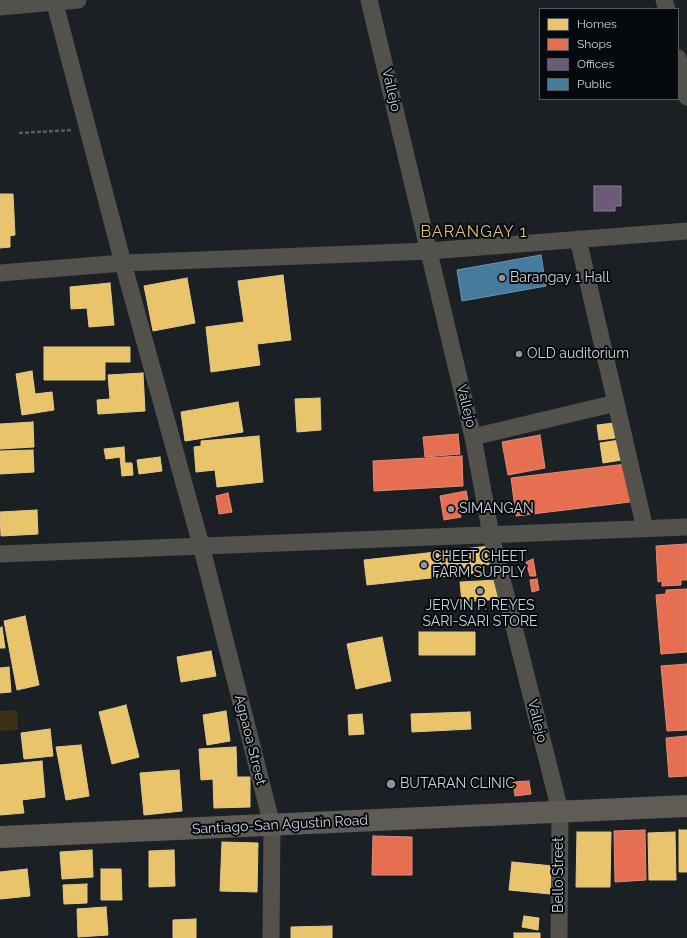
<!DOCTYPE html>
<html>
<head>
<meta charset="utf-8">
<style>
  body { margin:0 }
  #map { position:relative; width:687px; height:938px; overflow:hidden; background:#1a2024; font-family:Raleway,sans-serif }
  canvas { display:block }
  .legend { position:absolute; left:539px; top:8px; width:140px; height:92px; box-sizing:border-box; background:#060a0e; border:1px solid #555a5f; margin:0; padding:5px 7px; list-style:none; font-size:12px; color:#cbd3d9 }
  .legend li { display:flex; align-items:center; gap:8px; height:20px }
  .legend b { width:20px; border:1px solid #555a5f }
</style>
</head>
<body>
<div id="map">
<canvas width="687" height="938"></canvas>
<ul class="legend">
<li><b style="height:11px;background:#e9c46a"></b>Homes</li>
<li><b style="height:11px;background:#e76f51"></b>Shops</li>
<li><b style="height:11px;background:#6d597a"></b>Offices</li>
<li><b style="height:11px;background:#457b9d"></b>Public</li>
</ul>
</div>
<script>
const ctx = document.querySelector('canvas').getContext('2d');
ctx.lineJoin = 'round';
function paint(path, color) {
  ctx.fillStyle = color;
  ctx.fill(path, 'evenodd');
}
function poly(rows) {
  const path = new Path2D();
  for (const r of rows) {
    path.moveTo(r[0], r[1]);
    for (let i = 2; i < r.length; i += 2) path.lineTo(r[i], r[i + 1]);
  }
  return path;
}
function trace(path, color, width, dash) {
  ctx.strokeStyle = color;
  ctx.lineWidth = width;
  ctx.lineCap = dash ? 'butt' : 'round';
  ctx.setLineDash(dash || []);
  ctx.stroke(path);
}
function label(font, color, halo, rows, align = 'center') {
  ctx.font = font + ' Raleway,sans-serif';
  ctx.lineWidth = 4;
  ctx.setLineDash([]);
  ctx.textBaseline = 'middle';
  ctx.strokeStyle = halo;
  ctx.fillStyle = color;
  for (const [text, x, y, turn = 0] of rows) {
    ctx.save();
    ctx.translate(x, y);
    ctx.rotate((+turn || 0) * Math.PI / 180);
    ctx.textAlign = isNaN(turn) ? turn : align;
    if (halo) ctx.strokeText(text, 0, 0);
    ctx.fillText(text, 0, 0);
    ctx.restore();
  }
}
const green = poly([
  [17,710,18,730,0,731,0,711]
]);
const homes = poly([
  [0,194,13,194,15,235,10,236,10,247,0,248,0,194],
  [283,275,291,340,257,344,260,365,211,372,206,327,244,322,238,281,283,275],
  [187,278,195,323,153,331,144,286,187,278],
  [110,283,114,325,89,327,87,308,71,309,70,287,110,283],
  [44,347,130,347,130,362,105,362,105,380,44,380,44,347],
  [32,371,35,394,52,392,54,410,22,415,16,374,32,371],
  [143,373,145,411,98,414,97,400,110,399,108,375,143,373],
  [320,398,321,430,297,432,295,399,320,398],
  [238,402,243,432,185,441,181,412,238,402],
  [33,422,34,447,0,449,0,424,33,422],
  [614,423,615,438,599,440,597,425,614,423],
  [259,436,263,482,217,487,215,470,196,472,194,447,201,446,201,441,259,436],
  [620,440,622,460,603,463,600,443,620,440],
  [124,447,125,463,132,463,133,475,122,476,120,457,106,459,104,449,124,447],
  [33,450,34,472,0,474,0,451,33,450],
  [160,457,162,471,139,474,137,460,160,457],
  [37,510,38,534,1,536,0,512,37,510],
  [490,546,492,564,475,566,476,573,367,585,364,560,490,546],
  [499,580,500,599,462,602,460,582,499,580],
  [25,616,39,685,17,690,4,621,25,616],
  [2,627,5,648,0,648,0,628,2,627],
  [419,632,475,632,475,655,419,655,419,632],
  [382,637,391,681,356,689,347,644,382,637],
  [211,651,216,676,181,682,177,657,211,651],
  [9,667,11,692,0,693,0,668,9,667],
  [126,705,139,757,112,764,99,712,126,705],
  [226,711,230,741,207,745,203,715,226,711],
  [470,712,471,729,412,732,411,714,470,712],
  [362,714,364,734,349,735,348,715,362,714],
  [50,729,53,756,24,759,21,733,50,729],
  [81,745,89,796,66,800,56,747,81,745],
  [236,747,237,777,201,780,199,749,236,747],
  [42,761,45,797,22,800,24,813,0,815,0,765,42,761],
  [179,770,182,811,144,815,140,773,179,770],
  [237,777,250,777,250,807,214,808,213,779,237,777],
  [679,830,687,830,687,872,679,872,679,830],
  [577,832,611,832,610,887,576,887,577,832],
  [675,832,676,880,649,880,648,833,675,832],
  [222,842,258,843,257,892,220,891,222,842],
  [92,850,93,877,62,879,60,852,92,850],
  [174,850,175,886,149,887,149,851,174,850],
  [512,862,553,866,550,894,509,890,512,862],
  [27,869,30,896,0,899,0,872,27,869],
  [101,869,121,869,122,900,101,900,101,869],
  [87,884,87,903,64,904,63,885,87,884],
  [106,907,108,935,78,937,77,909,106,907],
  [524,916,539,918,538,930,522,927,524,916],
  [196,919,196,938,173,938,173,920,196,919],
  [332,926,332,938,291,938,291,927,332,926],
  [514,933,540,933,540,938,514,938,514,933]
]);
const shops = poly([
  [458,434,460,454,425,457,423,437,458,434],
  [540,435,545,468,508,475,502,442,540,435],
  [462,456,463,486,374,491,373,461,462,456],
  [626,464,630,502,516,516,511,478,626,464],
  [466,491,468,500,458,502,461,517,444,520,440,496,466,491],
  [228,493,232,512,219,514,216,496,228,493],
  [687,544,687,580,681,580,681,585,662,586,662,581,658,582,656,546,687,544],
  [533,559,536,576,530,576,526,562,533,559],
  [537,579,539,590,532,592,530,580,537,579],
  [687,589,687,652,661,654,656,595,666,594,666,590,687,589],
  [687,664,687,730,667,731,661,666,687,664],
  [687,736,687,776,669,777,666,738,687,736],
  [529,781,531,794,515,796,513,782,529,781],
  [645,830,646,880,615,882,614,831,645,830],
  [373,836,412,837,412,875,372,875,373,836]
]);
const offices = poly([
  [594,186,621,186,621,206,615,206,615,211,594,211,594,186]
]);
const public = poly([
  [541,255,546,286,462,301,457,270,541,255]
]);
const path = poly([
  [19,133,72,130]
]);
const minor = poly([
  [54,0,123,263,201,545,272,825,271,938],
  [369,0,473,437,491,535,560,811,559,938],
  [664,0,667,9],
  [0,7,78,0],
  [678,58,687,97],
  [0,273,123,263,429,251,687,231],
  [616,403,645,529],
  [473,437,616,403,578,239],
  [0,554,687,527]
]);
const secondary = poly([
  [0,837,687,806]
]);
const markers = [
  [502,278,4,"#8d949a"],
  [519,354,4,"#8d949a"],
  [451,509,4,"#8d949a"],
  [424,565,4,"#8d949a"],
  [480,591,4,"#8d949a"],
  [391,784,5,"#8d949a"]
];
const streetNames = [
  ["Vallejo",391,90,77],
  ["Vallejo",466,406,76],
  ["Vallejo",537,721,76],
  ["Agpaoa Street",250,740,76],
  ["Santiago-San Agustin Road",280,825,-3],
  ["Bello Street",559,875,-90]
];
const poiNames = [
  ["Barangay 1 Hall",510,278],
  ["OLD auditorium",527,354],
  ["SIMANGAN",459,509],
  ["CHEET CHEET",432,557],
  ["FARM SUPPLY",432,573],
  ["JERVIN P. REYES",480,606,"center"],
  ["SARI-SARI STORE",480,622,"center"],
  ["BUTARAN CLINIC",400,784]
];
const quarterNames = [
  ["BARANGAY 1",474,232]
];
paint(green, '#3b3116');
paint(homes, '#e9c46a');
trace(homes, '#e0c88b', 1);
paint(shops, '#e76f51');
trace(shops, '#df8d7a', 1);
paint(offices, '#6d597a');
trace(offices, '#897e96', 1);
paint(public, '#457b9d');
trace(public, '#6d95af', 1);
trace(path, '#5c5c5a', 2.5, [4, 2]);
trace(minor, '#52514c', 17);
trace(secondary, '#5e5c55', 22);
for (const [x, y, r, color] of markers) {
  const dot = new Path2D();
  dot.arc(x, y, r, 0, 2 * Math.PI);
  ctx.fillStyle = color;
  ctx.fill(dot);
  trace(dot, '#060a0e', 1.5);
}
label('14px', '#cbd3d9', '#060a0e', streetNames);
label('14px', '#cbd3d9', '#060a0e', poiNames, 'left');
ctx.letterSpacing = '1px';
label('16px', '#e1c378', '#060a0e', quarterNames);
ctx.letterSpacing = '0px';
</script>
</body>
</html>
